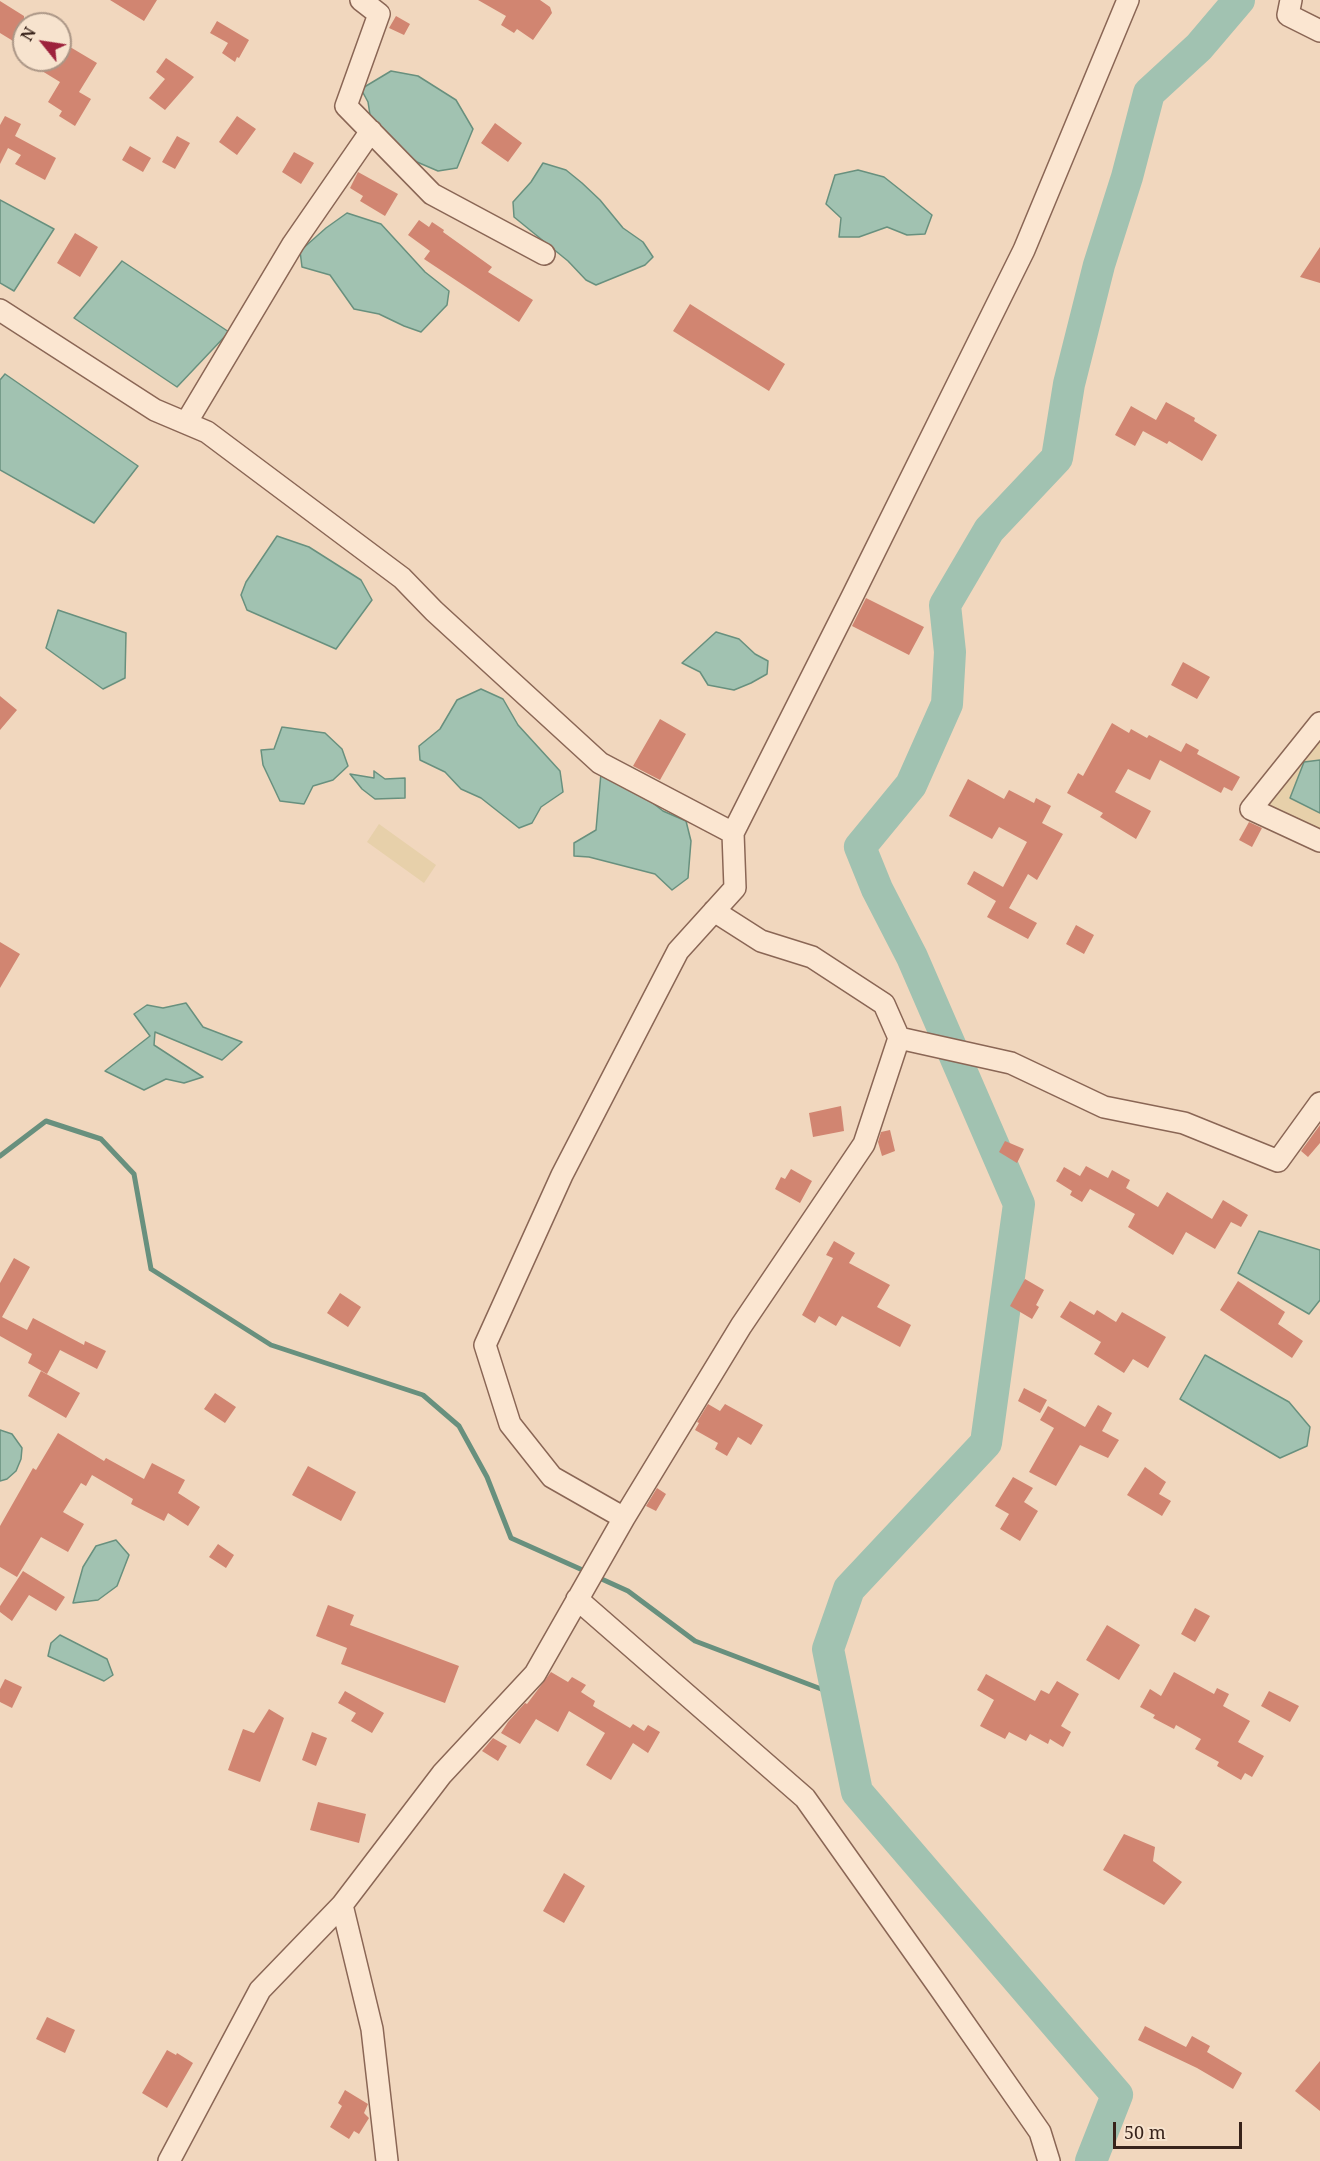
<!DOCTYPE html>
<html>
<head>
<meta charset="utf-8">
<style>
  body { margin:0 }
  #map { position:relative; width:1320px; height:2161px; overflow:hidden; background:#f1d7be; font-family:"Noto Serif",serif }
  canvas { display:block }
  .north { position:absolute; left:12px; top:12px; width:60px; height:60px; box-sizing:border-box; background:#f7e3ce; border:2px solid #ab9686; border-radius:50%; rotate:300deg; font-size:16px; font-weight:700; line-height:24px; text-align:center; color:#38231b }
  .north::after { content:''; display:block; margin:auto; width:21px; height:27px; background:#9d223c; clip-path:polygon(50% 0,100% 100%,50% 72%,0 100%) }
  .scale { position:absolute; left:1113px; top:2122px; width:129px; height:27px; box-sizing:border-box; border:3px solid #38231b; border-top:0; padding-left:8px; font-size:18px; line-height:21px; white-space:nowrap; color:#38231b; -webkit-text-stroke:4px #f7e3ce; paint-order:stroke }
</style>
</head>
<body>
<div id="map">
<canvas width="1320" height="2161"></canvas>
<div class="north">N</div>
<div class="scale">50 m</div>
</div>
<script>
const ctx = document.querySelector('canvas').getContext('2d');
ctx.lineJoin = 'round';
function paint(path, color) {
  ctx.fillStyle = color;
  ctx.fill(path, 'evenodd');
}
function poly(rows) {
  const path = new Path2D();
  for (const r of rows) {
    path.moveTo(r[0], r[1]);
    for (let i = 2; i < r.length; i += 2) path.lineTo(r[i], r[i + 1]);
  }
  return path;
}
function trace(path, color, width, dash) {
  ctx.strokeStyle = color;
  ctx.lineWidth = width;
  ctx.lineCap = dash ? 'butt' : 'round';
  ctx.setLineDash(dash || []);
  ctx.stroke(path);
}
const farmland = poly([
  [1320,723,1320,841,1251,809],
  [379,824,436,865,424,883,367,842]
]);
const water = poly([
  [391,71,418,76,456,100,473,129,457,168,438,171,417,162,388,139,371,121,368,102,361,89,391,71],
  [543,163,566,170,582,183,600,200,623,228,643,242,653,257,645,265,596,285,586,280,568,261,514,217,513,202,531,182,543,163],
  [858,170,884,177,932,215,925,234,907,235,887,227,859,237,839,237,841,218,826,204,835,175,858,170],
  [0,200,54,229,14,291,0,283,0,200],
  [347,213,381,224,425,272,449,291,447,305,421,332,404,326,379,314,354,309,330,275,302,267,300,251,326,228,347,213],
  [122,261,229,332,177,387,74,318,122,261],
  [5,374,138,466,94,523,0,470,0,380,5,374],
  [277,536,309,547,361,580,372,600,336,649,247,610,241,595,246,582,277,536],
  [58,610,126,633,125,678,103,689,46,648,58,610],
  [716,632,739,639,755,654,768,661,767,674,751,683,734,690,708,685,700,672,682,663,716,632],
  [481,689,503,699,518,725,560,771,563,792,541,807,532,823,519,828,481,798,461,789,445,772,420,760,419,746,440,729,457,700,481,689],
  [282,727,325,733,342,749,348,766,333,780,313,786,304,804,280,801,263,765,261,750,274,749,282,727],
  [1320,760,1320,813,1290,798,1304,762,1320,760],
  [374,771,385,779,405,778,405,798,375,799,362,789,350,774,374,778,374,771],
  [601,773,628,784,663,811,686,821,691,841,688,878,672,890,655,874,589,857,574,856,574,843,596,830,601,773],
  [186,1003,203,1027,242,1042,222,1060,155,1032,154,1045,203,1077,184,1083,166,1079,144,1090,105,1071,150,1036,134,1014,147,1005,163,1008,186,1003],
  [1259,1231,1320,1250,1320,1300,1309,1314,1238,1273,1259,1231],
  [1205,1355,1289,1402,1310,1427,1307,1446,1280,1458,1180,1399,1205,1355],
  [0,1430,12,1434,22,1448,21,1459,16,1471,7,1479,0,1481,0,1430],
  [116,1540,129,1555,117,1586,98,1600,73,1603,83,1567,96,1546,116,1540],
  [60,1635,107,1659,113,1675,104,1681,48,1656,51,1643,60,1635]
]);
const stream = poly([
  [0,1156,46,1121,101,1139,134,1174,151,1269,271,1345,423,1395,459,1426,487,1477,511,1538,587,1572],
  [595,1576,628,1591,695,1641,837,1695]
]);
const river = poly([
  [1091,2161,1117,2095,857,1792,828,1649,849,1589,986,1443,1019,1204,912,957,877,889,860,847,911,785,947,704,950,652,945,605,989,530,1057,458,1069,384,1099,265,1127,177,1149,93,1199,47,1239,0]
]);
const building = poly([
  [110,0,157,0,144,21],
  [478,0,540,0,550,7,552,13,533,40,517,29,514,33,501,25,506,16],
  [0,1,24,16,24,35,18,44,0,33],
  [396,16,410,24,404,35,389,28],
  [217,21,249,40,239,58,237,57,235,62,222,53,228,43,210,33],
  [60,41,97,63,79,92,91,99,75,126,59,116,62,111,48,102,60,82,24,60,60,60],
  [166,58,194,77,165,110,149,98,165,79,156,72],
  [5,116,21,124,15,136,56,158,45,180,15,164,21,155,8,148,0,164,0,125],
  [237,116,256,129,237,155,219,142],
  [495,123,522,143,508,162,481,143],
  [177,136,190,143,175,169,162,162],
  [130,146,151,158,143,172,122,160],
  [294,152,314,163,301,184,282,172],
  [358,172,398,194,385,216,360,201,363,196,350,188],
  [419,220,429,227,432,222,444,230,443,232,492,267,488,272,533,300,519,322,424,259,430,251,408,235],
  [75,233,98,247,80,277,57,263],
  [1320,247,1320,283,1300,277],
  [690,304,785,364,769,391,673,331],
  [1166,402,1195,418,1194,421,1217,435,1202,461,1169,441,1167,444,1143,431,1135,446,1115,435,1131,406,1156,420],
  [866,598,924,627,909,655,852,626],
  [1183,662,1210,677,1197,699,1171,685],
  [0,696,17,710,0,730],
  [660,719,686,734,660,780,633,766],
  [1112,723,1129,733,1131,729,1147,738,1149,735,1181,752,1186,743,1199,750,1197,754,1240,777,1232,791,1224,787,1221,793,1160,760,1150,780,1128,769,1115,792,1151,811,1136,839,1100,817,1103,813,1067,793,1078,773,1083,776],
  [968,779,1004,799,1009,790,1034,803,1036,798,1051,806,1042,823,1063,834,1037,880,1028,874,1009,908,1037,923,1028,939,987,917,996,901,967,884,974,871,1003,887,1027,842,999,827,992,839,949,816],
  [1249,822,1262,828,1252,847,1239,840],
  [1076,925,1094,935,1084,954,1066,944],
  [0,942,20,954,0,988],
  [841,1106,844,1131,813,1137,809,1113],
  [1320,1125,1320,1143,1308,1157,1301,1151],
  [890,1130,895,1151,882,1156,878,1142,881,1132],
  [1005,1141,1024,1149,1017,1163,999,1152],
  [1086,1166,1108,1178,1112,1170,1130,1180,1126,1188,1158,1207,1167,1192,1212,1219,1223,1200,1248,1215,1241,1227,1231,1222,1215,1249,1186,1232,1173,1255,1128,1227,1135,1214,1090,1189,1082,1202,1070,1195,1072,1191,1056,1181,1064,1167,1080,1176],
  [791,1169,812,1181,800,1203,775,1189,781,1177,785,1179],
  [834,1241,855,1253,849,1263,890,1285,877,1307,911,1325,900,1347,842,1316,836,1326,819,1316,815,1323,802,1315,833,1258,826,1255],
  [14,1258,30,1267,2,1317,27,1330,33,1318,84,1345,85,1341,106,1351,97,1369,60,1350,47,1374,28,1363,32,1354,0,1336,0,1283],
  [1025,1279,1044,1290,1036,1305,1039,1307,1032,1319,1010,1306],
  [1238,1281,1285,1312,1278,1324,1303,1341,1292,1358,1220,1310],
  [340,1293,361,1307,348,1327,327,1313],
  [1070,1301,1094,1315,1097,1310,1116,1322,1122,1312,1166,1337,1148,1368,1133,1359,1124,1373,1094,1354,1101,1342,1060,1317],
  [41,1371,80,1393,66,1418,28,1396],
  [1024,1388,1047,1400,1040,1413,1018,1401],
  [215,1393,236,1407,225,1423,204,1409],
  [708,1404,720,1411,725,1404,763,1425,751,1445,738,1437,727,1456,715,1449,718,1443,695,1430,699,1423,697,1422],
  [1098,1405,1112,1413,1102,1431,1119,1440,1108,1458,1080,1445,1056,1486,1029,1472,1054,1428,1040,1420,1048,1406,1085,1427],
  [58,1433,104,1461,106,1458,144,1479,152,1463,185,1480,178,1493,200,1507,188,1526,168,1513,164,1521,131,1504,133,1499,92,1475,86,1486,81,1483,63,1512,84,1524,68,1552,41,1537,17,1577,0,1567,0,1526,33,1468,36,1470],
  [308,1466,356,1492,341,1521,292,1495],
  [1145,1467,1166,1482,1159,1494,1171,1501,1162,1516,1127,1495],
  [1013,1477,1033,1488,1024,1502,1038,1511,1020,1541,1000,1529,1009,1514,995,1506],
  [657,1488,666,1494,656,1511,646,1506],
  [218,1544,234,1555,226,1568,209,1557],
  [23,1571,65,1597,56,1611,29,1595,12,1621,0,1612,0,1606],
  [328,1605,354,1615,350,1625,459,1666,445,1703,341,1664,347,1648,316,1636],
  [1195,1608,1210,1616,1195,1642,1181,1634],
  [1107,1625,1140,1645,1119,1680,1086,1660],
  [551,1672,568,1682,572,1677,586,1685,581,1692,595,1701,593,1706,630,1728,633,1724,644,1731,648,1725,660,1732,648,1753,633,1743,611,1780,586,1765,605,1733,569,1711,558,1732,536,1719,520,1744,501,1733,508,1722,525,1703,527,1704],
  [1174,1672,1214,1694,1217,1688,1229,1694,1223,1706,1250,1721,1238,1742,1264,1756,1252,1777,1245,1773,1241,1780,1217,1766,1219,1762,1195,1749,1201,1739,1176,1725,1174,1729,1153,1718,1155,1715,1140,1707,1150,1689,1161,1696],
  [986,1674,1035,1701,1041,1690,1049,1694,1057,1681,1079,1694,1061,1726,1071,1732,1063,1747,1050,1739,1048,1744,1030,1734,1026,1741,1009,1732,1005,1739,980,1726,994,1700,977,1690],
  [5,1679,22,1687,12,1708,0,1702,0,1689],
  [345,1691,384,1713,372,1733,351,1721,356,1713,338,1703],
  [1269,1691,1299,1706,1290,1722,1261,1706],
  [269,1709,284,1718,260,1782,228,1770,243,1729,254,1733],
  [312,1732,327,1738,316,1766,302,1760],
  [493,1738,507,1746,498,1761,482,1751],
  [318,1802,366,1814,359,1843,310,1830],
  [1124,1834,1155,1847,1153,1861,1182,1882,1164,1905,1103,1870],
  [564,1873,585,1886,564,1923,543,1911],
  [47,2017,75,2030,65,2053,36,2039],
  [1145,2026,1186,2047,1192,2036,1210,2046,1207,2052,1242,2073,1233,2089,1197,2068,1138,2040],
  [167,2050,176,2055,177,2053,193,2063,167,2108,142,2093],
  [1320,2061,1320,2111,1295,2091],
  [345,2090,368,2104,364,2113,369,2118,359,2134,354,2131,349,2139,330,2127,342,2106,338,2103]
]);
const minor = poly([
  [361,0,379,14,346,106,432,194,544,254],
  [1291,0,1288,15,1320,31],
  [0,310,155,410,207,432,402,578,434,611,600,763,733,833],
  [186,423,293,244,371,131],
  [1320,723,1251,809,1320,841],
  [714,911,761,941,812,957,884,1004,899,1038,1011,1063,1104,1107,1184,1123,1278,1161,1320,1103],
  [624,1518,552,1477,510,1424,485,1345,562,1175,678,951,735,888,733,833,852,597,1024,250,1128,0],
  [577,1599,805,1798,939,1987,1040,2132,1049,2161],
  [342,1905,372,2029,387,2161],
  [169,2161,260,1990,342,1905,442,1774,535,1674,624,1518,741,1326,864,1144,899,1038]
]);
paint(farmland, '#e7d0aa');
paint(water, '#a1c2b1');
trace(water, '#68907e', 1.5);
trace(stream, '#68907e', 5);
trace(river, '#a1c2b1', 32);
paint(building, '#d18571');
trace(minor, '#8a6655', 24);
trace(minor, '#fbe6d1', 21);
</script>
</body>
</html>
